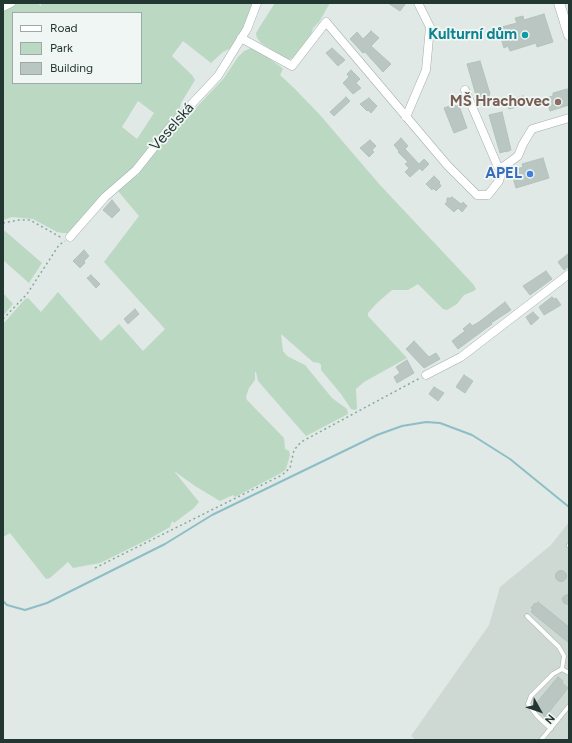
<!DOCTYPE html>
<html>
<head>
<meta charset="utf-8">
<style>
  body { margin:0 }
  #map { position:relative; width:572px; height:743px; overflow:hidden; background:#e0e9e5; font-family:Figtree,sans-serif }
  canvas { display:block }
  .frame { position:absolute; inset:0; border:4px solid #233732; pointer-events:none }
  .legend { position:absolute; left:12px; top:12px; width:130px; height:72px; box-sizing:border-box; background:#f0f6f3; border:1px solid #9eaaa6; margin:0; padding:5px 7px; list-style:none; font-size:12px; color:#233732 }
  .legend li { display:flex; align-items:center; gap:8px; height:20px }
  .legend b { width:20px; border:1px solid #9eaaa6 }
  .north { position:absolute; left:520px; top:691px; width:40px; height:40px; -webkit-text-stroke:3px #f0f6f3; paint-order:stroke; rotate:130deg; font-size:11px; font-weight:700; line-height:16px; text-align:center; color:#233732 }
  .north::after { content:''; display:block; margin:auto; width:14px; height:18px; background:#233732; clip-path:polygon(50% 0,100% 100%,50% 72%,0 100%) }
</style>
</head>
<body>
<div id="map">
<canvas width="572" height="743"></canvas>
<div class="frame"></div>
<ul class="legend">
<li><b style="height:5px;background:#fff"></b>Road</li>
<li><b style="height:11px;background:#bbd8c3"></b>Park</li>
<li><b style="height:11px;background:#b9c6c1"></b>Building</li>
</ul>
<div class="north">N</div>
</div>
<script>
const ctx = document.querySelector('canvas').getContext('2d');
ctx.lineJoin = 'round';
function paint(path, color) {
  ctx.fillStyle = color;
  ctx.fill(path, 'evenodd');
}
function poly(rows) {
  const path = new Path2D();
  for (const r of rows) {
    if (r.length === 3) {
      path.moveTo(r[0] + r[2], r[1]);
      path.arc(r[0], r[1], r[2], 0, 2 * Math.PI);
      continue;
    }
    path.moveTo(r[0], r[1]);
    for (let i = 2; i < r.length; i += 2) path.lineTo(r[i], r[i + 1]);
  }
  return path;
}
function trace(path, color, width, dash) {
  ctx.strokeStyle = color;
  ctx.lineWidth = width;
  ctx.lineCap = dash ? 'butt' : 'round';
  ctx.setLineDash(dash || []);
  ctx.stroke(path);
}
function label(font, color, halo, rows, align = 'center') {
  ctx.font = font + ' Figtree,sans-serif';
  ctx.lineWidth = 3.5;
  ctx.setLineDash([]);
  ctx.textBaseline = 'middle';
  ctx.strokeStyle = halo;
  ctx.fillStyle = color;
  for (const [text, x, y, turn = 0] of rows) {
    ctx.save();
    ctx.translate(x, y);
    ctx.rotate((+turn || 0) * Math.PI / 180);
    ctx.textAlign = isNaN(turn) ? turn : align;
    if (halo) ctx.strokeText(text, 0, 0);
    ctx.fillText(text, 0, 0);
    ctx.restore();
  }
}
const built = poly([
  [569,522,569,740,416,740,411,736,489,625,500,587,551,545]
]);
const green = poly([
  [3,3,37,3,41,6,41,3,255,3,248,21,233,47,223,52,211,63,183,41,172,56,192,75,195,80,181,103,178,115,153,140,141,160,70,233,63,233,57,232,33,219,12,217,3,220],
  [13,13,141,13,141,83,13,83],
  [138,101,154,113,137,139,122,127],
  [275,3,330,3,319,22,313,28,311,35,294,57,290,59,287,59,261,43,257,38,256,33,259,28],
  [251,48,256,49,281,67,283,69,280,75,295,89,320,115,380,185,473,284,476,289,474,291,464,295,457,304,447,310,443,309,418,284,408,290,392,290,377,303,368,313,368,316,407,358,364,382,356,389,357,409,354,410,351,409,341,394,321,370,321,365,319,363,313,362,281,334,283,351,287,356,305,365,332,398,347,409,348,414,306,436,258,381,256,372,255,372,255,380,249,388,246,397,247,400,284,438,285,449,289,451,290,455,286,469,281,473,235,497,233,495,220,501,195,486,174,471,199,502,194,508,174,523,172,521,170,527,149,539,100,563,73,568,68,562,50,578,46,579,10,533,3,537,3,324,25,299,28,298,41,312,58,292,101,341,119,324,143,351,165,329,104,262,139,216,118,191,137,175,138,176,140,171,175,128,194,110,224,78,238,57,244,51],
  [3,231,5,231,42,263,29,283,3,260],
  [3,293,13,304,3,316]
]);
const stream = poly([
  [3,601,7,605,25,610,47,603,165,544,212,515,377,435,402,426,426,422,440,423,472,435,510,459,569,507]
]);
const building = poly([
  [388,3,406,3,400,11,388,3],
  [544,14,553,42,537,47,536,43,510,51,508,46,504,48,498,28,517,23,515,18,523,16,524,20,544,14],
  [371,31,379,38,371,46,391,64,383,72,365,52,363,53,350,39,357,32,363,39,371,31],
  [332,48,345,60,338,66,326,53,332,48],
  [480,61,490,94,489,95,490,98,478,102,467,64,480,61],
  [351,70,360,79,356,83,361,88,353,94,343,83,349,77,347,74,351,70],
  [567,89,569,97,569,105,550,111,546,98,553,96,553,93,567,89],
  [523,96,525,105,509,109,506,101,523,96],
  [346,97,350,101,334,116,330,112,346,97],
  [369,98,377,106,371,113,368,110,367,111,360,104,369,98],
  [458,103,467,128,454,133,444,108,458,103],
  [502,112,511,150,506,152,506,151,500,153,489,115,502,112],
  [401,138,408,146,405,149,419,164,424,159,429,164,422,171,420,168,410,177,405,172,409,168,405,164,408,162,398,152,399,151,394,145,401,138],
  [370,140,376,146,372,150,374,152,369,157,360,148,370,140],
  [543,158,549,178,516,188,511,171,523,167,522,164,543,158],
  [434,176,440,182,439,183,441,186,436,191,433,188,432,190,426,184,434,176],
  [452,197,461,204,463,202,467,206,462,212,458,208,454,212,445,204,447,202,447,198,451,198,452,197],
  [112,200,120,210,112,218,103,210,112,200],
  [84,250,89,256,84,261,85,263,80,268,73,261,84,250],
  [569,253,569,266,564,270,558,262,569,253],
  [546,271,552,279,530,295,523,286,546,271],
  [91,275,100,284,96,288,87,278,91,275],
  [552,297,554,299,556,298,561,305,544,315,539,307,552,297],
  [505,302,511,310,491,323,492,324,458,349,452,341,465,331,463,329,470,323,472,326,479,322,505,302],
  [135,309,139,314,128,324,124,319,135,309],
  [533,312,539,318,531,325,526,317,533,312],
  [414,341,429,357,436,353,440,359,424,368,406,349,414,341],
  [407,360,414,373,397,383,394,377,400,373,396,367,407,360],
  [464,375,473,381,465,393,456,387,464,375],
  [434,387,444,393,438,401,429,394,434,387],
  [561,576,5.5],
  [569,594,569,605,564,603,562,599,564,596,569,594],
  [538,602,569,627,569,643,531,612,533,609,531,608,535,603,536,604,538,602],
  [558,677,563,681,562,683,568,688,545,717,534,706,558,677]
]);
const path = poly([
  [569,50,569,51],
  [3,223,19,220,30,220,62,238],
  [3,319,27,294,59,245,65,241],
  [95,568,282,475,290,468,294,450,301,442,420,378]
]);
const service = poly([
  [569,546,569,545],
  [527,616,559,647,564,656,562,669],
  [551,729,537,716,528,704,531,696,553,674,562,669,569,673],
  [541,740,569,706]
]);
const minor = poly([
  [3,7,11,3],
  [241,38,292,66,326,22,448,166,477,195,488,195,499,181,503,167],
  [465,90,498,167,503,167,518,156,523,144,532,129,569,118],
  [406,117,426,70,430,27,418,3],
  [70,237,105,197,136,170,171,126,218,76,247,29,257,3],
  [426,375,461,357,569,274]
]);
const tertiary = poly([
  [559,3,569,35]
]);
const markers = [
  [525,35,4,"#0f9aa8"],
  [558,102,4,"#8d6e63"],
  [530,174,4,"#3f7fe0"]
];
const cultureNames = [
  ["Kulturní dům",517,35]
];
const educationNames = [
  ["MŠ Hrachovec",550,102]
];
const streetNames = [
  ["Veselská",172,127,-49]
];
const shopNames = [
  ["APEL",522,174]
];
paint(built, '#ced9d4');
paint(green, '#bbd8c3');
trace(stream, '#8dbec8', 2);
paint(building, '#b9c6c1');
trace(building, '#b3c2bc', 1);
trace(service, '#a4b0ac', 5);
trace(minor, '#a4b0ac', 9);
trace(tertiary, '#a4b0ac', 11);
trace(path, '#84a99e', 1.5, [2, 3]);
trace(service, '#fff', 4);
trace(minor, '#fff', 8);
trace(tertiary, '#fff', 10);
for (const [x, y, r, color] of markers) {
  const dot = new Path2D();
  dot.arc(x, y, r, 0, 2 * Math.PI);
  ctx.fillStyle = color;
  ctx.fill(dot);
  trace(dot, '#f0f6f3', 1.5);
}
label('bold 15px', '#0d838f', '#f0f6f3', cultureNames, 'right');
label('bold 15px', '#785e54', '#f0f6f3', educationNames, 'right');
label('15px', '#233732', '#f0f6f3', streetNames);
label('bold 15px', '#366cbe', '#f0f6f3', shopNames, 'right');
</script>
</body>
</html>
